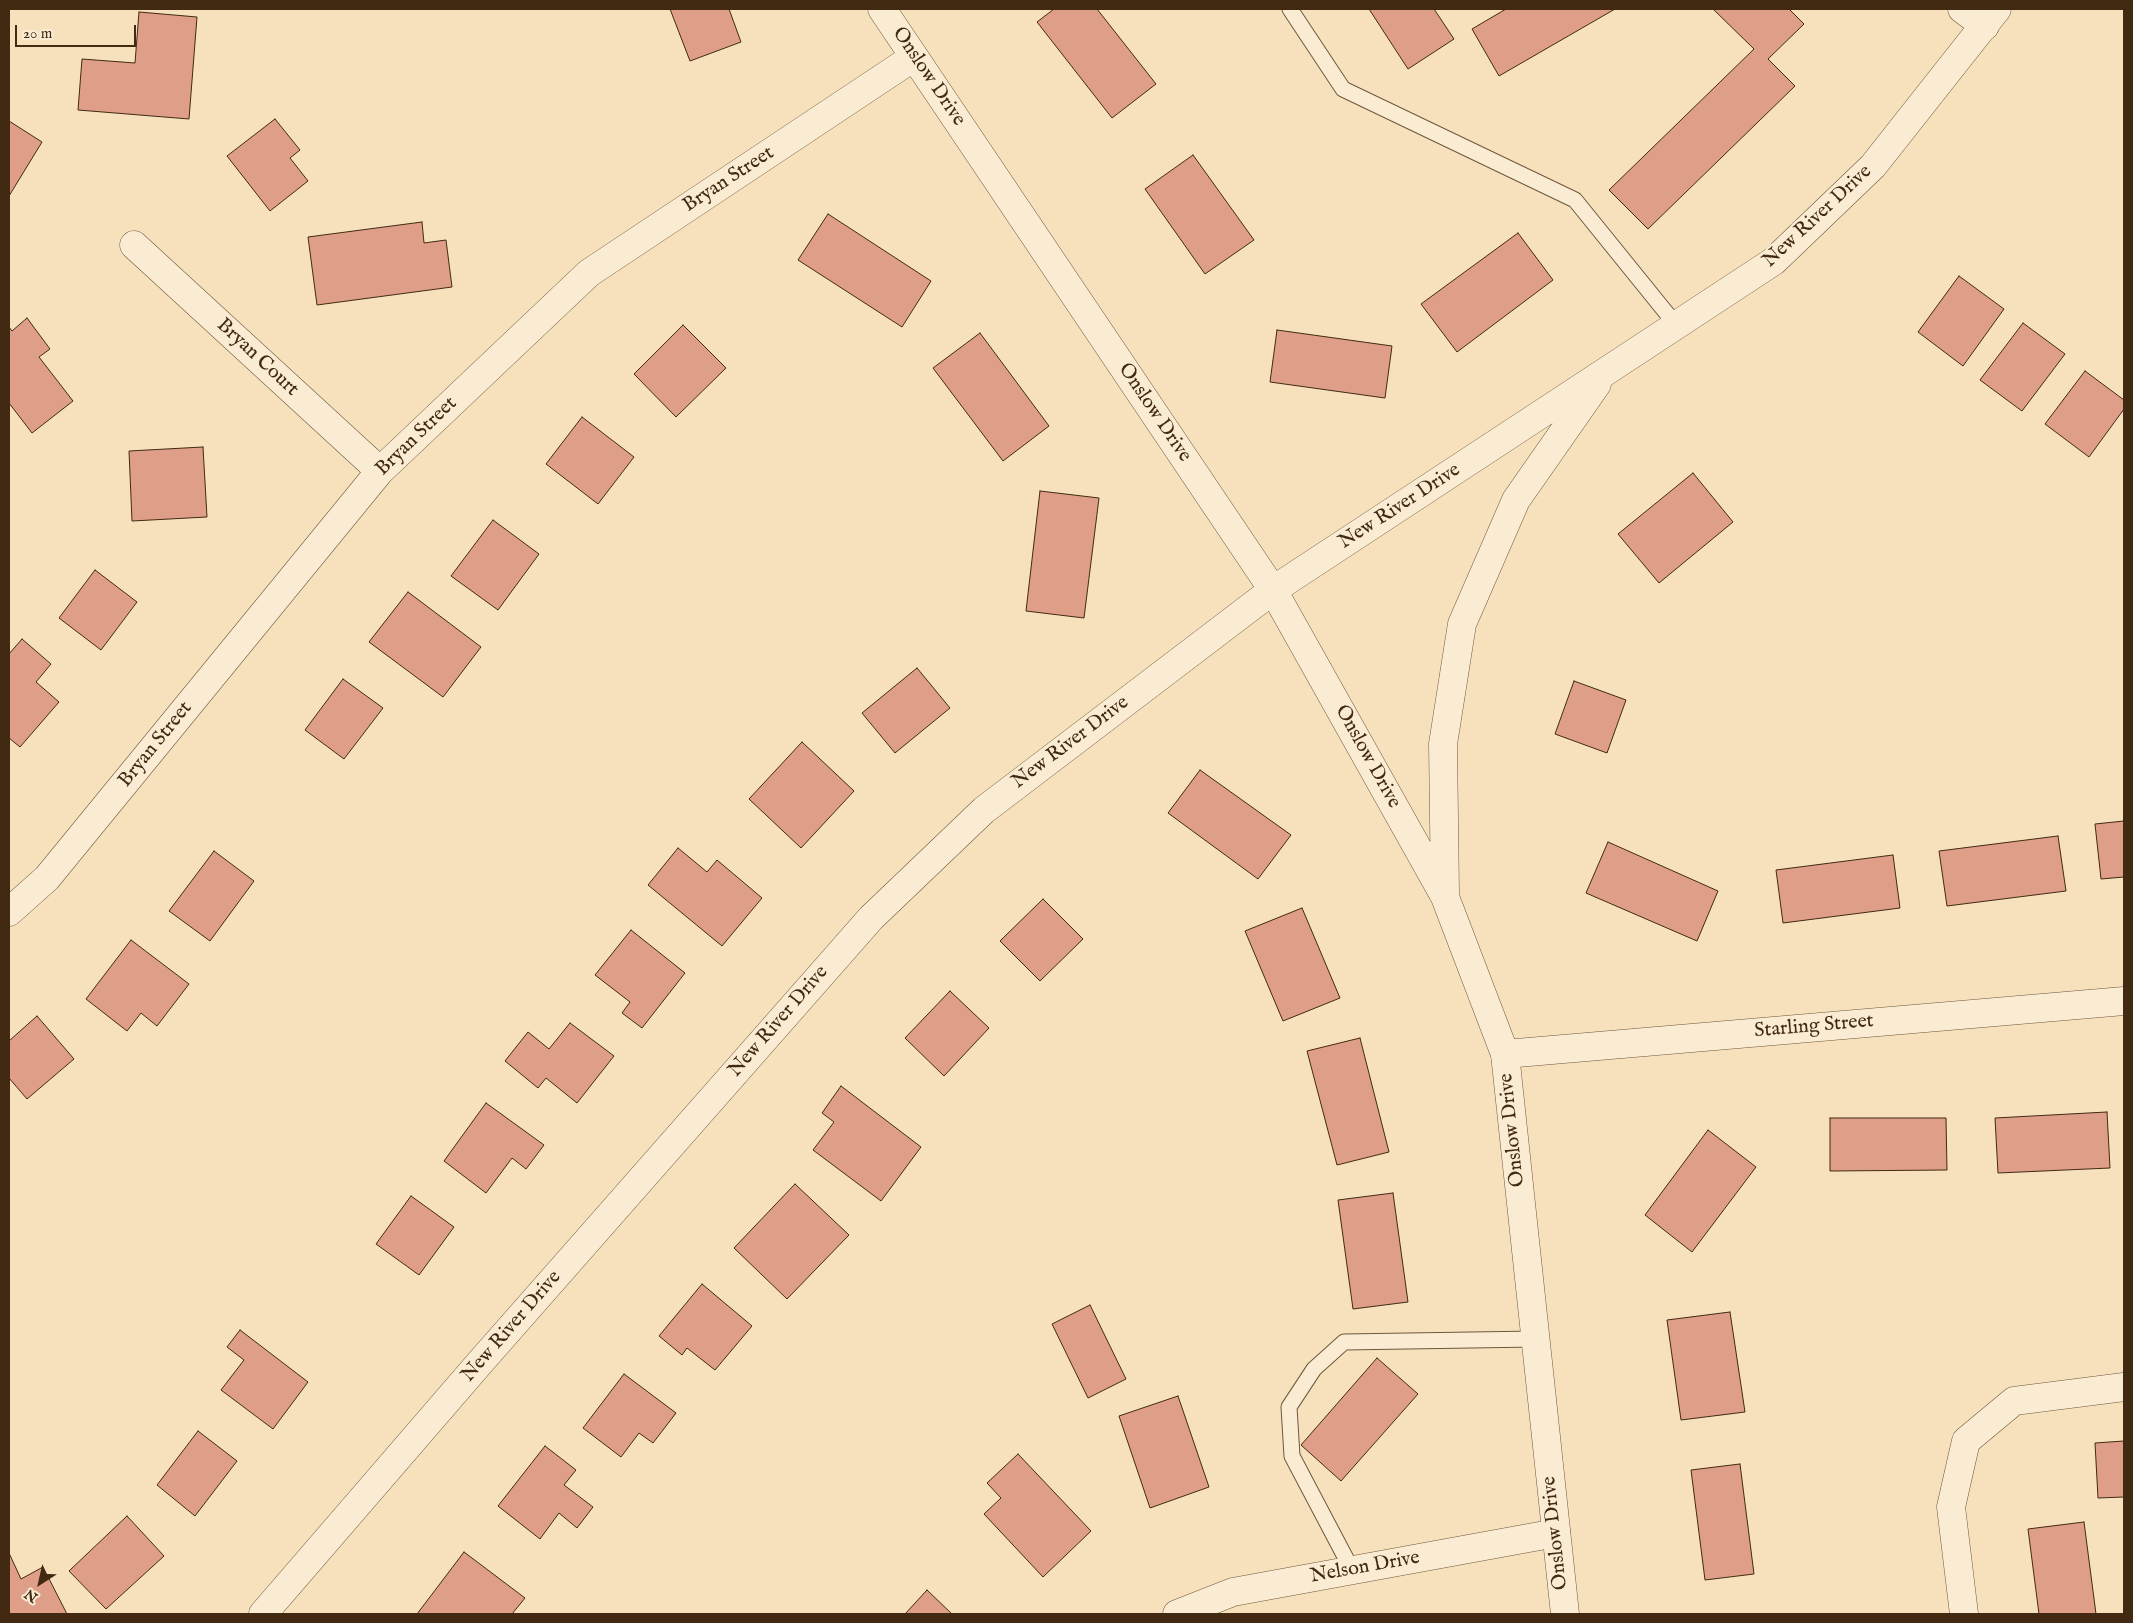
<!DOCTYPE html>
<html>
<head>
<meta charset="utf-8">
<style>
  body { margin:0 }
  #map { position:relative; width:2133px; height:1623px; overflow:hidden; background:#f7e1bc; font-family:"IM FELL English",serif }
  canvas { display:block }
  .frame { position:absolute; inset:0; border:10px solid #412912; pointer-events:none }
  .north { position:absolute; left:15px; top:1558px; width:50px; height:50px; -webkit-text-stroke:4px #faecd3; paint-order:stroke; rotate:215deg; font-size:14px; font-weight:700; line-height:20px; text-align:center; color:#412912 }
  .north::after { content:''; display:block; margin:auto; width:18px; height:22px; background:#412912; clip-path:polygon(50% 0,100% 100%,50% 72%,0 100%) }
  .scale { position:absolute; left:15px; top:25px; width:121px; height:22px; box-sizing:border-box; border:2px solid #412912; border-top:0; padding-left:6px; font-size:15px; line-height:18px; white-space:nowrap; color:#412912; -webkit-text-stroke:4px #faecd3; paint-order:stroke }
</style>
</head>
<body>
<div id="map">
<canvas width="2133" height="1623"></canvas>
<div class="frame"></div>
<div class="north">N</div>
<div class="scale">20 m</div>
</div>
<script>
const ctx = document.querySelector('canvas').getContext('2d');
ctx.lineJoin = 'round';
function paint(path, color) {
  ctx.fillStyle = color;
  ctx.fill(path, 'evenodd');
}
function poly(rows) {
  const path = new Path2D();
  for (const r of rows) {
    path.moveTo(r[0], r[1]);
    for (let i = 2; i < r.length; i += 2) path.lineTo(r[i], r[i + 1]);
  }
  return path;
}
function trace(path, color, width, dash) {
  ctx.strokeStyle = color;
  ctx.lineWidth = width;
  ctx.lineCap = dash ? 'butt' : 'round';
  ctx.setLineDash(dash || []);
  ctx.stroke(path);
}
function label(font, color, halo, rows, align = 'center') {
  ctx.font = font + ' "IM FELL English",serif';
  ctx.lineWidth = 5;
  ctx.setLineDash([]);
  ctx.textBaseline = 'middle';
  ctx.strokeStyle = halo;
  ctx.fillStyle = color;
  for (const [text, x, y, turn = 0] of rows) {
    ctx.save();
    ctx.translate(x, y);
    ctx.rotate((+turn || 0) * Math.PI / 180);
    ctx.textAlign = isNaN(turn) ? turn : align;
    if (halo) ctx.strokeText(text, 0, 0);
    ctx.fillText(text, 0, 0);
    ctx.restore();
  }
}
const building = poly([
  [670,9,729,9,741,42,690,61,670,9],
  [1054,9,1097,9,1156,84,1112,118,1037,22,1054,9],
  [1369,9,1434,9,1454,39,1408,69,1369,9],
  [1506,9,1615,9,1499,76,1472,29,1506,9],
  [1713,9,1789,9,1804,24,1768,59,1795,86,1648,229,1609,190,1754,49,1713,9],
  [139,12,197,17,189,119,78,110,82,59,135,63,139,12],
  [275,119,300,150,290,158,308,181,270,211,227,156,275,119],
  [9,121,42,142,9,196,9,121],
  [1193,155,1254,240,1205,274,1145,189,1193,155],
  [828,214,931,281,902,327,798,260,828,214],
  [422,222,424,243,446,240,452,287,317,305,308,237,422,222],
  [1518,233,1553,280,1457,352,1421,304,1518,233],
  [1959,276,2004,309,1963,366,1918,332,1959,276],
  [27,318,50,349,39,357,73,401,32,433,9,403,9,327,12,331,27,318],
  [2023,323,2065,354,2022,411,1980,380,2023,323],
  [683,325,726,368,676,417,634,374,683,325],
  [1277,330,1392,346,1385,398,1270,382,1277,330],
  [980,333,1049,426,1003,461,933,368,980,333],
  [2085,371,2124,400,2124,409,2089,457,2045,424,2085,371],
  [582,417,634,457,598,504,546,464,582,417],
  [203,447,207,517,132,521,129,451,203,447],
  [1693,473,1733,522,1659,583,1618,534,1693,473],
  [1040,491,1099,498,1084,618,1026,611,1040,491],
  [493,520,539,554,498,610,451,576,493,520],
  [95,570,137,602,101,650,59,618,95,570],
  [408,592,481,647,443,697,369,642,408,592],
  [22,639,51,664,36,682,59,702,20,747,9,738,9,654,22,639],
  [917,668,950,708,895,753,862,713,917,668],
  [343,679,383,708,344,759,305,730,343,679],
  [1574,681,1626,700,1607,753,1555,734,1574,681],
  [802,742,854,791,801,848,749,799,802,742],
  [1200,770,1291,835,1258,879,1168,813,1200,770],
  [2124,821,2124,877,2101,879,2095,824,2124,821],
  [2058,836,2066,891,1947,906,1939,851,2058,836],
  [1608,842,1718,891,1697,941,1586,893,1608,842],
  [678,848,707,872,717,860,762,898,722,946,648,885,678,848],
  [214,851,254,881,210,941,169,911,214,851],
  [1893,855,1900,908,1783,923,1776,870,1893,855],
  [1043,899,1083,939,1040,981,1000,941,1043,899],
  [1302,908,1340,998,1283,1021,1245,931,1302,908],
  [631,930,685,973,642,1028,622,1013,630,1002,595,975,631,930],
  [131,940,189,984,157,1026,141,1013,127,1031,86,999,131,940],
  [950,991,989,1028,944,1076,905,1038,950,991],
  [37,1016,74,1059,27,1099,9,1078,9,1041,37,1016],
  [570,1023,614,1056,577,1103,546,1078,538,1088,505,1061,528,1032,549,1049,570,1023],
  [1360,1038,1389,1152,1337,1165,1307,1051,1360,1038],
  [841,1086,921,1147,881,1201,813,1150,834,1122,822,1113,841,1086],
  [486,1103,544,1145,526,1169,512,1158,486,1193,444,1161,486,1103],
  [2107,1112,2110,1168,1998,1173,1995,1118,2107,1112],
  [1830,1118,1946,1118,1947,1170,1830,1171,1830,1118],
  [1708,1130,1756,1167,1692,1252,1645,1215,1708,1130],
  [795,1184,849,1235,787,1299,734,1248,795,1184],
  [1393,1193,1408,1302,1353,1309,1338,1200,1393,1193],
  [411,1196,454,1227,419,1275,376,1244,411,1196],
  [702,1284,752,1326,715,1370,687,1348,682,1355,659,1336,702,1284],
  [1090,1305,1126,1379,1088,1398,1052,1324,1090,1305],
  [1730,1312,1745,1412,1681,1420,1667,1320,1730,1312],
  [240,1330,308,1382,273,1429,221,1390,244,1360,227,1347,240,1330],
  [1377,1358,1418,1394,1341,1481,1301,1445,1377,1358],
  [624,1374,676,1413,653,1443,639,1433,621,1457,583,1428,624,1374],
  [1178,1396,1209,1487,1150,1508,1119,1416,1178,1396],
  [198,1431,237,1461,195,1516,157,1485,198,1431],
  [2124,1441,2124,1497,2098,1498,2095,1443,2124,1441],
  [545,1446,576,1470,564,1485,593,1507,577,1528,559,1513,540,1539,498,1506,545,1446],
  [1018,1454,1091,1531,1043,1577,984,1514,1001,1498,987,1483,1018,1454],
  [1740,1464,1754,1574,1705,1580,1691,1470,1740,1464],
  [127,1516,164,1556,106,1609,69,1571,127,1516],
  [2084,1522,2096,1614,2039,1614,2028,1529,2084,1522],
  [464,1552,525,1598,512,1614,417,1614,464,1552],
  [9,1553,21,1579,43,1567,67,1614,9,1614,9,1553],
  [927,1590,952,1614,905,1614,927,1590]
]);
const service = poly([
  [1290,9,1343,89,1575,200,1677,326],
  [1352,1570,1292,1456,1289,1407,1314,1369,1344,1342,1535,1339]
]);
const minor = poly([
  [1962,9,1985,26],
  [134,245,380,471],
  [9,912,47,878,380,471,589,273,914,57],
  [1505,1054,2124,1001],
  [263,1614,477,1366,871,918,984,810,1273,590],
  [1177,1614,1233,1592,1556,1533],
  [1964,1614,1951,1507,1966,1441,2014,1401,2124,1387]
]);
const tertiary = poly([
  [882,9,1273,590,1445,897,1505,1054,1565,1614],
  [1273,590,1774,261,1873,166,1997,9],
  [1445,893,1443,744,1462,624,1516,500,1597,384]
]);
const streetNames = [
  ["Onslow Drive",928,77,56],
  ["Bryan Street",729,180,-33],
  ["New River Drive",1818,217,-43],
  ["Bryan Court",257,358,43],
  ["Onslow Drive",1154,413,56],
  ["Bryan Street",417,437,-44],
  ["New River Drive",1400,507,-33],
  ["New River Drive",1071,743,-37],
  ["Bryan Street",156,745,-51],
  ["Onslow Drive",1367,757,61],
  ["New River Drive",779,1022,-49],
  ["Starling Street",1814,1027,-5],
  ["Onslow Drive",1513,1130,-96],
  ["New River Drive",512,1327,-49],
  ["Onslow Drive",1556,1533,-96],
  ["Nelson Drive",1365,1568,-10]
];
paint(building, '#de9e88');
trace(building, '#412912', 1);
trace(service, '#6e573c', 17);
trace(minor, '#6e573c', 29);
trace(tertiary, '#6e573c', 29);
trace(service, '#faecd3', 15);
trace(minor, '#faecd3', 28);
trace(tertiary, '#faecd3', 28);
label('20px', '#412912', '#faecd3', streetNames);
</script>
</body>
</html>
